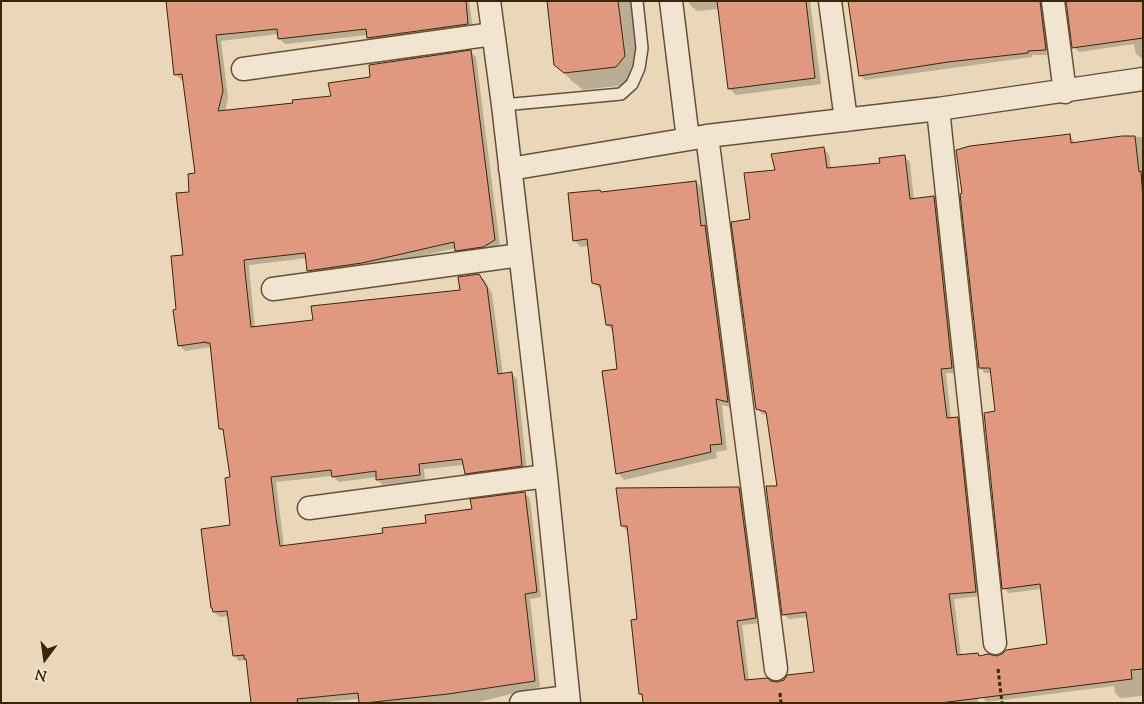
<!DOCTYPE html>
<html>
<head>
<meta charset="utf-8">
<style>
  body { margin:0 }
  #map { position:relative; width:1144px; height:704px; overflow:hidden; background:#ead7b9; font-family:"Sorts Mill Goudy",serif }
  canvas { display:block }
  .frame { position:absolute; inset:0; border:2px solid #392609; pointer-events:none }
  .north { position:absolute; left:20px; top:634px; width:50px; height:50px; -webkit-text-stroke:4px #f1e5d2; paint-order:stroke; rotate:194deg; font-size:14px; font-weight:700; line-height:20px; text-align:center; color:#392609 }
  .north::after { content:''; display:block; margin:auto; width:18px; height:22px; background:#392609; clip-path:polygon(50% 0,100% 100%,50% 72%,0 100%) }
</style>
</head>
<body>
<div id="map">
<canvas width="1144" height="704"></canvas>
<div class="frame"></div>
<div class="north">N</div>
</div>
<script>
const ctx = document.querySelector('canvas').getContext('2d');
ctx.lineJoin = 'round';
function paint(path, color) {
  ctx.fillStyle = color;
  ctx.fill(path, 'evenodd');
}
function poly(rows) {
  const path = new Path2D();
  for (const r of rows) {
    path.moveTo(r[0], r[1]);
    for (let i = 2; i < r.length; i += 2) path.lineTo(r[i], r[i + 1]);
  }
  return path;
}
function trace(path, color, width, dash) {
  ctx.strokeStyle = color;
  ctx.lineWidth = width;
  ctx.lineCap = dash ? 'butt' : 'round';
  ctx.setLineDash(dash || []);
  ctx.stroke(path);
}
const shadow = poly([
  [167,1,469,1,473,29,374,43,368,38,368,35,285,44,280,39,279,34,221,41,228,97,225,112,294,104,332,97,371,78,471,52,476,57,500,246,489,252,462,256,456,248,368,268,314,276,308,271,307,258,249,265,250,278,255,328,314,321,462,291,479,275,485,281,492,294,503,375,512,374,517,379,527,471,472,479,466,473,464,465,424,469,425,480,383,485,377,480,377,477,339,482,332,476,276,482,284,547,384,534,427,524,525,493,530,499,541,597,530,599,540,687,474,703,360,703,360,699,314,703,253,703,247,660,239,661,234,655,229,616,220,617,214,612,232,526,231,479,225,433,220,428,212,347,185,351,179,345,177,310,185,256,190,193,197,174,184,79,181,80,175,74],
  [548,1,632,1,642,74,634,84,583,90,573,82,555,64],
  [689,1,810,1,821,84,736,95,729,88,719,9,697,11,690,5],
  [850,1,1046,1,1051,55,1032,55,1032,57,865,80,860,75],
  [1143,1,1143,59,1136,54,1134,44,1079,52,1074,47],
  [1069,135,1074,141,1075,143,1122,137,1143,137,1143,696,1120,698,1115,693,1114,686,986,702,977,689,978,703,644,703,643,697,640,693,639,620,628,531,622,526,739,488,744,493,761,623,742,625,749,681,777,683,816,674,808,617,789,619,783,614,779,488,768,415,762,414,757,408,751,220,776,171,824,149,829,154,831,169,881,164,904,157,910,162,914,200,934,198,939,203,957,373,946,373,951,419,957,418,962,423,981,596,954,599,961,656,972,659,997,657,1048,645,1042,589,1009,593,1004,588,996,412,992,373,985,373,980,368],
  [696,182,702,188,707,229,711,233,734,408,722,405,727,450,716,452,717,458,624,480,618,473,618,370,614,332,607,325,602,290,593,283,589,246,581,247,575,241,601,193]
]);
const building = poly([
  [166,1,466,1,468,24,367,38,366,29,278,39,277,29,216,35,223,91,218,111,293,103,292,100,331,96,328,83,370,77,369,65,471,50,495,240,483,247,455,251,454,242,362,263,307,271,305,253,244,260,245,272,251,327,313,320,311,306,460,290,458,277,479,274,487,287,498,374,512,372,522,466,465,474,462,459,419,464,420,475,376,480,376,471,332,477,331,470,271,477,276,518,280,546,383,533,382,528,426,523,425,515,472,509,470,499,525,492,537,592,525,594,535,681,448,694,365,703,359,703,358,693,297,699,298,703,251,703,246,659,244,659,244,655,233,656,227,611,213,612,212,608,211,608,201,529,230,525,225,478,230,477,223,429,219,429,210,343,206,343,206,342,178,346,173,310,176,309,171,256,183,255,176,193,189,192,188,174,195,173,182,74,174,75,166,1],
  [547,1,618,1,625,56,616,67,564,73,554,65,547,1],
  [717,1,806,1,815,78,728,89,717,1],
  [848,1,1040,1,1046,50,1028,51,1028,53,948,62,859,76,848,1],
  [1066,1,1143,1,1143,38,1072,48,1066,1],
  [1070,134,1071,143,1122,136,1135,136,1139,172,1141,171,1143,199,1143,669,1131,670,1132,679,940,703,643,703,642,694,639,694,631,620,637,619,627,526,621,526,616,488,739,487,756,618,737,621,745,680,767,678,771,681,777,682,784,680,787,675,814,672,806,612,782,615,766,486,777,486,766,412,756,409,731,222,750,219,744,173,775,170,771,154,824,147,827,168,880,163,879,158,905,155,910,199,934,196,952,368,941,369,947,418,958,417,976,592,949,594,957,655,978,653,979,656,988,654,997,656,1002,654,1006,650,1047,644,1040,584,1002,589,984,413,995,411,990,368,979,368,960,194,962,193,956,150,970,146,1070,134],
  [696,181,701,226,705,225,728,402,716,399,722,444,710,445,711,452,616,474,602,371,617,369,612,325,606,325,600,285,592,283,587,239,573,241,568,193,600,190,601,192,696,181]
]);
const path = poly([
  [998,669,1002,703],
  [780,693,781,703]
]);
const lane = poly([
  [503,105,621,94,632,84,639,68,642,48,637,1]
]);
const street = poly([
  [489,1,503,105,546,476,569,703],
  [671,1,688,139],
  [830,1,846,120],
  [1053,1,1065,92],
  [243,69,493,34],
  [938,109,995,643],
  [707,136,776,669],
  [510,169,707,136,938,109,1143,79],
  [273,289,520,255],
  [309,508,546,476],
  [521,703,568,697]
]);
paint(shadow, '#0003');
paint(building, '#e19880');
trace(building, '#392609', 1);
trace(lane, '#655235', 14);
trace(street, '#655235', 25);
trace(path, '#392609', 3, [4, 2.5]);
trace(lane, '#f1e5d2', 11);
trace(street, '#f1e5d2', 22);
</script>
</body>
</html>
